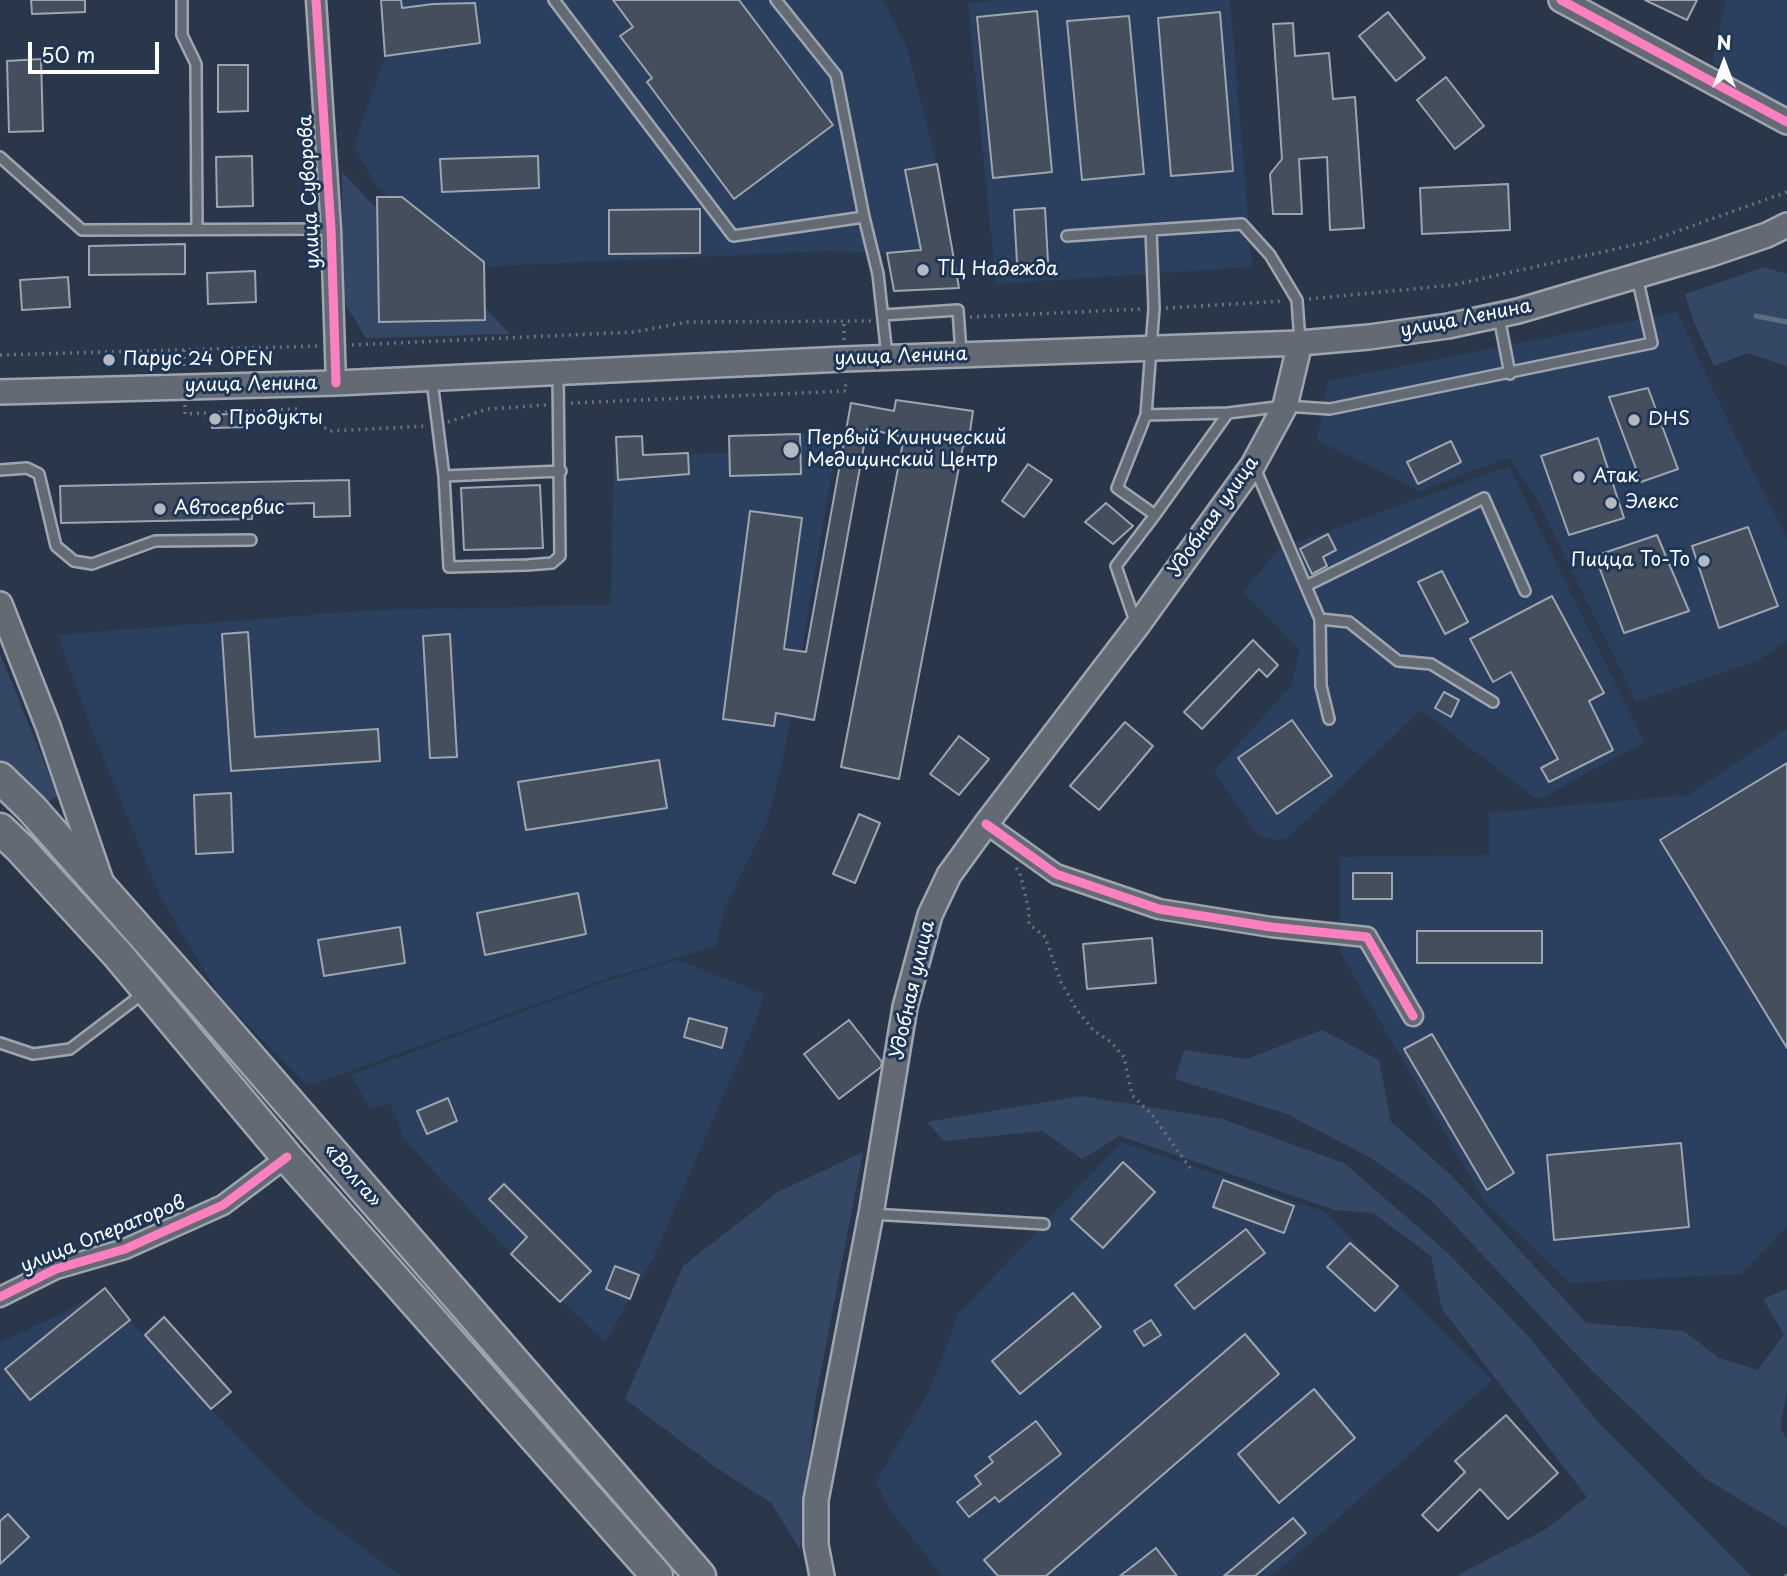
<!DOCTYPE html>
<html>
<head>
<meta charset="utf-8">
<style>
  body { margin:0 }
  #map { position:relative; width:1787px; height:1576px; overflow:hidden; background:#2a374a; font-family:"Playpen Sans",sans-serif }
  canvas { display:block }
  .north { position:absolute; left:1689px; top:28px; width:70px; height:70px; -webkit-text-stroke:5px #1d3557; paint-order:stroke; rotate:0deg; font-size:19px; font-weight:700; line-height:28px; text-align:center; color:#fff }
  .north::after { content:''; display:block; margin:auto; width:24px; height:32px; background:#fff; clip-path:polygon(50% 0,100% 100%,50% 72%,0 100%) }
  .scale { position:absolute; left:28px; top:42px; width:131px; height:32px; box-sizing:border-box; border:4px solid #fff; border-top:0; padding-left:9px; font-size:21px; line-height:24px; white-space:nowrap; color:#fff; -webkit-text-stroke:5px #1d3557; paint-order:stroke }
</style>
</head>
<body>
<div id="map">
<canvas width="1787" height="1576"></canvas>
<div class="north">N</div>
<div class="scale">50 m</div>
</div>
<script>
const ctx = document.querySelector('canvas').getContext('2d');
ctx.lineJoin = 'round';
function paint(path, color) {
  ctx.fillStyle = color;
  ctx.fill(path, 'evenodd');
}
function poly(rows) {
  const path = new Path2D();
  for (const r of rows) {
    path.moveTo(r[0], r[1]);
    for (let i = 2; i < r.length; i += 2) path.lineTo(r[i], r[i + 1]);
  }
  return path;
}
function trace(path, color, width, dash) {
  ctx.strokeStyle = color;
  ctx.lineWidth = width;
  ctx.lineCap = dash ? 'butt' : 'round';
  ctx.setLineDash(dash || []);
  ctx.stroke(path);
}
function label(font, color, halo, rows, align = 'center') {
  ctx.font = font + ' "Playpen Sans",sans-serif';
  ctx.lineWidth = 6;
  ctx.setLineDash([]);
  ctx.textBaseline = 'middle';
  ctx.strokeStyle = halo;
  ctx.fillStyle = color;
  for (const [text, x, y, turn = 0] of rows) {
    ctx.save();
    ctx.translate(x, y);
    ctx.rotate((+turn || 0) * Math.PI / 180);
    ctx.textAlign = isNaN(turn) ? turn : align;
    if (halo) ctx.strokeText(text, 0, 0);
    ctx.fillText(text, 0, 0);
    ctx.restore();
  }
}
const built = poly([
  [381,0,883,0,907,48,937,164,959,288,894,291,887,253,829,251,474,267,377,187,354,146,385,56],
  [1003,0,1230,0,1252,267,996,284,968,3],
  [1726,0,1787,0,1787,112,1712,62],
  [1677,312,1733,432,1785,535,1787,542,1787,640,1759,660,1636,702,1537,499,1509,457,1420,491,1317,440,1328,381],
  [839,431,785,749,768,819,724,910,716,946,603,980,308,1086,220,997,160,896,88,720,58,635,373,610,611,605,614,457,729,453,729,436],
  [1509,466,1644,742,1538,800,1421,710,1286,839,1272,840,1258,835,1214,771,1292,685,1299,649,1243,592,1279,549],
  [1787,729,1787,1226,1741,1274,1569,1283,1485,1202,1340,952,1340,857,1489,855,1489,813,1688,795],
  [678,960,764,994,755,1023,653,1258,605,1342,505,1247,433,1171,404,1138,390,1103,371,1108,350,1075,604,982],
  [1122,1142,1325,1212,1492,1380,1273,1576,942,1576,889,1508,876,1482,930,1390,959,1313],
  [105,1288,130,1320,211,1409,303,1504,401,1576,0,1576,0,1343,65,1312]
]);
const green = poly([
  [342,172,372,204,442,263,510,334,366,338,343,300],
  [1764,267,1787,274,1787,366,1748,353,1714,366,1694,322,1685,294],
  [0,654,58,796,42,805,0,762],
  [1322,1030,1379,1060,1391,1122,1451,1175,1586,1323,1684,1331,1719,1358,1758,1370,1784,1334,1763,1299,1787,1289,1787,1391,1780,1428,1787,1440,1787,1528,1706,1479,1591,1370,1430,1199,1369,1157,1287,1114,1175,1079,1184,1050,1247,1059],
  [1081,1096,1222,1119,1344,1163,1448,1253,1529,1337,1596,1420,1751,1576,1456,1576,1546,1529,1587,1497,1442,1309,1431,1256,1373,1213,1335,1210,1120,1136,1082,1159,1042,1131,944,1141,927,1122],
  [863,1152,815,1402,800,1549,771,1503,714,1466,625,1399,683,1266,778,1192]
]);
const stream = poly([
  [1756,316,1787,322]
]);
const building = poly([
  [31,0,85,0,85,12,32,14,31,0],
  [381,0,401,0,402,8,433,4,475,3,480,43,385,56,381,0],
  [613,0,739,0,833,125,734,199,647,82,652,78,620,36,633,27,613,0],
  [1645,0,1697,0,1687,20,1645,0],
  [1037,11,1052,172,993,178,977,17,1037,11],
  [1220,12,1233,171,1171,176,1158,18,1220,12],
  [1388,12,1425,58,1396,81,1359,36,1388,12],
  [1129,16,1144,174,1082,180,1067,21,1129,16],
  [1293,23,1295,56,1329,53,1333,99,1355,97,1364,228,1330,230,1327,157,1299,159,1302,214,1273,214,1270,174,1282,159,1273,24,1293,23],
  [41,59,43,131,9,132,7,61,41,59],
  [218,65,248,65,248,111,218,112,218,65],
  [1446,77,1484,126,1455,149,1417,100,1446,77],
  [252,156,253,206,217,207,216,157,252,156],
  [538,156,539,188,442,192,440,159,538,156],
  [937,164,959,288,894,291,887,253,921,250,905,170,937,164],
  [1508,184,1510,230,1422,234,1420,188,1508,184],
  [377,197,402,197,484,262,485,320,379,322,377,197],
  [1045,208,1048,262,1017,263,1014,210,1045,208],
  [700,209,700,253,609,254,609,210,700,209],
  [185,244,185,274,89,275,89,246,185,244],
  [255,271,256,302,208,304,207,273,255,271],
  [68,277,70,307,22,310,20,280,68,277],
  [1648,388,1678,469,1641,482,1609,397,1648,388],
  [896,400,973,411,968,445,963,446,899,779,841,767,904,437,867,429,814,720,776,713,774,726,723,719,750,511,802,518,784,649,806,652,851,403,894,411,896,400],
  [248,413,248,427,212,428,211,415,248,413],
  [800,434,801,474,730,476,729,436,800,434],
  [642,436,643,455,688,453,689,474,618,480,616,437,642,436],
  [1598,438,1624,518,1569,535,1541,456,1598,438],
  [1451,441,1461,462,1418,484,1407,462,1451,441],
  [1028,464,1052,480,1024,517,1002,501,1028,464],
  [349,480,350,516,314,517,314,503,252,505,252,519,61,523,60,486,349,480],
  [540,485,543,548,464,550,461,488,540,485],
  [1106,503,1133,526,1113,544,1085,522,1106,503],
  [1748,527,1778,606,1719,628,1692,546,1748,527],
  [1328,534,1336,550,1323,557,1327,566,1312,574,1300,549,1328,534],
  [1657,535,1689,611,1624,633,1595,556,1657,535],
  [1442,571,1468,622,1445,634,1418,582,1442,571],
  [1552,596,1604,693,1589,701,1613,750,1549,782,1541,768,1558,759,1511,672,1493,682,1470,639,1552,596],
  [248,632,255,737,378,729,380,761,231,771,222,634,248,632],
  [450,634,457,757,430,758,423,636,450,634],
  [1253,640,1278,665,1267,677,1259,669,1202,729,1184,712,1253,640],
  [1444,692,1459,700,1451,717,1435,708,1444,692],
  [1292,720,1332,776,1277,814,1238,758,1292,720],
  [1125,722,1153,746,1099,810,1070,786,1125,722],
  [959,736,989,759,959,795,930,774,959,736],
  [659,760,667,808,526,830,518,782,659,760],
  [1787,763,1787,1048,1660,840,1787,763],
  [231,793,233,852,196,854,194,795,231,793],
  [859,814,880,823,855,883,833,874,859,814],
  [1353,873,1392,873,1392,899,1353,899,1353,873],
  [578,893,586,934,485,955,477,913,578,893],
  [400,927,405,963,324,976,318,940,400,927],
  [1417,931,1542,931,1542,963,1417,963,1417,931],
  [1152,938,1156,983,1087,989,1083,944,1152,938],
  [689,1018,727,1028,722,1048,684,1037,689,1018],
  [849,1020,882,1062,881,1067,839,1099,804,1054,849,1020],
  [1432,1034,1514,1173,1487,1190,1404,1049,1432,1034],
  [448,1098,457,1121,427,1134,417,1111,448,1098],
  [1681,1143,1689,1227,1554,1240,1547,1155,1681,1143],
  [1123,1162,1155,1192,1103,1248,1071,1219,1123,1162],
  [1223,1180,1294,1206,1284,1233,1213,1207,1223,1180],
  [504,1184,591,1271,560,1302,511,1254,527,1237,489,1199,504,1184],
  [1246,1229,1265,1253,1194,1309,1175,1285,1246,1229],
  [1350,1243,1398,1286,1375,1311,1327,1267,1350,1243],
  [615,1266,639,1275,630,1299,606,1289,615,1266],
  [105,1288,130,1320,30,1400,5,1369,105,1288],
  [1073,1293,1101,1327,1020,1394,992,1361,1073,1293],
  [164,1317,231,1392,211,1409,145,1335,164,1317],
  [1151,1320,1161,1335,1144,1346,1134,1331,1151,1320],
  [1245,1334,1279,1374,1046,1576,998,1576,984,1560,1245,1334],
  [1314,1389,1355,1438,1279,1503,1238,1454,1314,1389],
  [1506,1415,1558,1473,1508,1519,1480,1489,1438,1531,1422,1515,1465,1472,1455,1461,1506,1415],
  [1036,1421,1061,1454,999,1502,995,1497,969,1517,957,1502,981,1484,975,1476,993,1462,989,1457,1036,1421],
  [8,1514,29,1537,0,1564,0,1521,8,1514],
  [1293,1518,1306,1533,1255,1576,1224,1576,1293,1518],
  [1156,1548,1177,1576,1120,1576,1156,1548]
]);
const path = poly([
  [1309,299,1453,285,1647,242,1787,192],
  [1166,308,1284,301],
  [970,317,1141,309],
  [844,340,844,321],
  [352,345,635,332,687,322,871,321],
  [184,350,184,369],
  [0,355,320,346],
  [571,403,846,391,845,379],
  [185,405,185,414,296,409,330,431,427,426],
  [448,422,487,409,546,405],
  [1016,868,1020,873,1029,911,1029,924,1045,937,1061,982,1077,1010,1093,1030,1111,1042,1124,1057,1132,1095,1153,1116,1190,1168],
  [1786,1576,1787,1571]
]);
const lane = poly([
  [182,0,182,35,196,64,197,229],
  [554,0,733,236,864,217,878,274,887,356],
  [776,0,836,75,864,217],
  [0,157,82,230,331,229],
  [1067,236,1151,230],
  [883,315,958,310,961,353],
  [1499,317,1510,374],
  [432,381,444,476,449,567,527,565,552,563,560,556,558,374],
  [1146,415,1228,413],
  [1254,466,1320,619,1321,686,1329,719],
  [0,470,27,468,39,474,56,546,74,561,92,564,155,541,251,540],
  [444,476,561,471],
  [1155,515,1228,413,1285,406,1330,409,1652,343,1637,277],
  [1306,586,1484,498,1525,591],
  [1320,619,1349,622,1398,661,1431,664,1493,702],
  [1136,624,1116,566,1155,515,1117,488,1146,415,1154,308,1151,230,1242,224,1270,255,1297,300,1300,342],
  [0,1043,33,1054,70,1049,145,992],
  [871,1214,1044,1224]
]);
const street = poly([
  [316,0,331,229,336,383],
  [986,824,1056,874,1159,909,1271,927,1367,937,1413,1016],
  [0,1297,56,1269,125,1249,223,1205,287,1157]
]);
const secondary = poly([
  [1561,0,1787,122],
  [0,392,336,383,844,359,1300,343,1369,337,1448,326,1518,311,1711,254,1767,235,1787,225],
  [0,604,48,726,102,884],
  [822,1576,816,1545,816,1500,871,1214,905,1007,930,915,949,875,986,824,1137,626,1253,465,1285,406,1300,343]
]);
const highway = poly([
  [0,778,31,808,174,970,700,1576],
  [0,829,20,848,118,955,287,1157,657,1576]
]);
const cycleway = poly([
  [316,0,331,229,336,383],
  [1561,0,1787,122],
  [986,824,1056,874,1159,909,1271,927,1367,937,1413,1016],
  [0,1297,56,1269,125,1249,223,1205,287,1157]
]);
const markers = [
  [923,270,7,"#b4b9c0"],
  [109,360,7,"#b4b9c0"],
  [215,419,7,"#b4b9c0"],
  [1634,420,7,"#b4b9c0"],
  [791,450,9,"#b4b9c0"],
  [1579,477,7,"#b4b9c0"],
  [1611,503,7,"#b4b9c0"],
  [160,509,7,"#b4b9c0"],
  [1704,561,7,"#b4b9c0"]
];
const streetNames = [
  ["улица Суворова",310,192,-93],
  ["улица Ленина",1466,319,-11],
  ["улица Ленина",901,357,-2],
  ["улица Ленина",251,385,-1],
  ["Удобная улица",1214,517,-55],
  ["Удобная улица",913,990,-77],
  ["«Волга»",352,1176,49],
  ["улица Операторов",103,1235,-22]
];
const poiNames = [
  ["ТЦ Надежда",937,270],
  ["Парус 24 OPEN",123,360],
  ["Продукты",229,419],
  ["DHS",1648,420],
  ["Первый Клинический",807,439],
  ["Медицинский Центр",807,461],
  ["Атак",1593,477],
  ["Элекс",1625,503],
  ["Автосервис",174,509],
  ["Пицца То-То",1690,561,"right"]
];
paint(built, '#2a405e');
paint(green, '#344865');
trace(stream, '#5c6d83', 5);
paint(building, '#444e5c');
trace(building, '#9fa5ae', 2);
trace(lane, '#9fa5ae', 14);
trace(street, '#9fa5ae', 23);
trace(secondary, '#9fa5ae', 28);
trace(highway, '#9fa5ae', 35);
trace(path, '#6a727c', 3.5, [2, 5]);
trace(lane, '#636a74', 9);
trace(street, '#636a74', 18);
trace(secondary, '#636a74', 23);
trace(highway, '#636a74', 30);
trace(cycleway, '#ff80c0', 9);
for (const [x, y, r, color] of markers) {
  const dot = new Path2D();
  dot.arc(x, y, r, 0, 2 * Math.PI);
  ctx.fillStyle = color;
  ctx.fill(dot);
  trace(dot, '#1d3557', 2.5);
}
label('19px', '#fff', '#1d3557', streetNames);
label('19px', '#fff', '#1d3557', poiNames, 'left');
</script>
</body>
</html>
